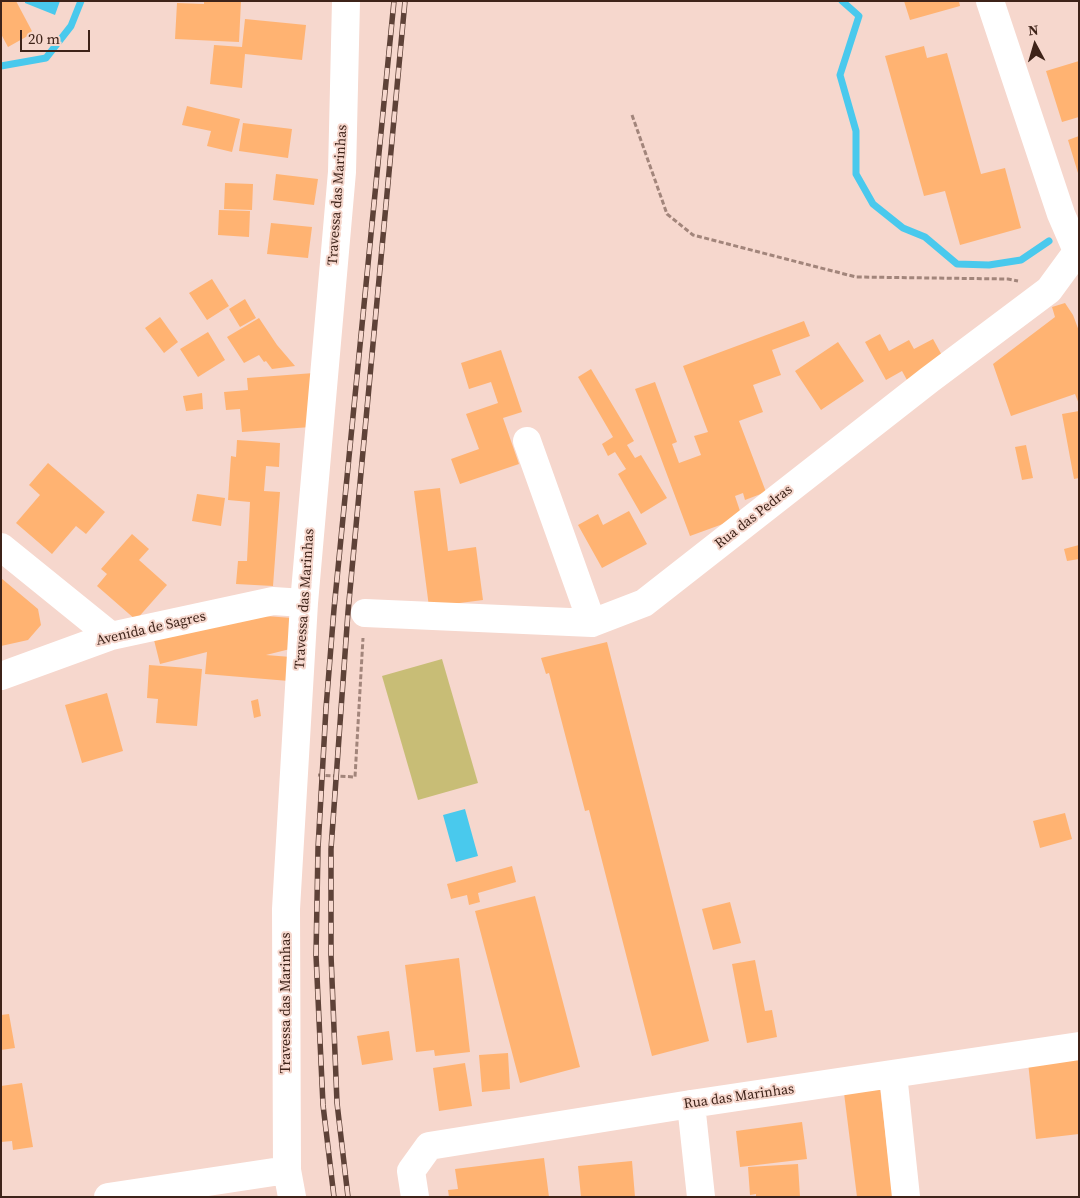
<!DOCTYPE html>
<html>
<head>
<meta charset="utf-8">
<style>
  body { margin:0 }
  #map { position:relative; width:1080px; height:1198px; overflow:hidden; background:#f6d7cd; font-family:"Source Serif 4",serif }
  canvas { display:block }
  .frame { position:absolute; inset:0; border:2px solid #3e2319; pointer-events:none }
  .north { position:absolute; left:1010px; top:20px; width:50px; height:50px; -webkit-text-stroke:4px #f6d7cd; paint-order:stroke; rotate:354deg; font-size:14px; font-weight:700; line-height:20px; text-align:center; color:#3e2319 }
  .north::after { content:''; display:block; margin:auto; width:18px; height:22px; background:#3e2319; clip-path:polygon(50% 0,100% 100%,50% 72%,0 100%) }
  .scale { position:absolute; left:20px; top:30px; width:70px; height:22px; box-sizing:border-box; border:2px solid #3e2319; border-top:0; padding-left:6px; font-size:15px; line-height:18px; white-space:nowrap; color:#3e2319; -webkit-text-stroke:4px #f6d7cd; paint-order:stroke }
</style>
</head>
<body>
<div id="map">
<canvas width="1080" height="1198"></canvas>
<div class="frame"></div>
<div class="north">N</div>
<div class="scale">20 m</div>
</div>
<script>
const ctx = document.querySelector('canvas').getContext('2d');
ctx.lineJoin = 'round';
function paint(path, color) {
  ctx.fillStyle = color;
  ctx.fill(path, 'evenodd');
}
function poly(rows) {
  const path = new Path2D();
  for (const r of rows) {
    path.moveTo(r[0], r[1]);
    for (let i = 2; i < r.length; i += 2) path.lineTo(r[i], r[i + 1]);
  }
  return path;
}
function trace(path, color, width, dash) {
  ctx.strokeStyle = color;
  ctx.lineWidth = width;
  ctx.lineCap = dash ? 'butt' : 'round';
  ctx.setLineDash(dash || []);
  ctx.stroke(path);
}
function label(font, color, halo, rows, align = 'center') {
  ctx.font = font + ' "Source Serif 4",serif';
  ctx.lineWidth = 4;
  ctx.setLineDash([]);
  ctx.textBaseline = 'middle';
  ctx.strokeStyle = halo;
  ctx.fillStyle = color;
  for (const [text, x, y, turn = 0] of rows) {
    ctx.save();
    ctx.translate(x, y);
    ctx.rotate((+turn || 0) * Math.PI / 180);
    ctx.textAlign = isNaN(turn) ? turn : align;
    if (halo) ctx.strokeText(text, 0, 0);
    ctx.fillText(text, 0, 0);
    ctx.restore();
  }
}
const green = poly([
  [442,659,478,783,418,800,382,676]
]);
const water = poly([
  [25,1,60,1,55,15,25,3],
  [465,809,478,856,456,862,443,815]
]);
const stream = poly([
  [842,1,859,16,840,75,856,131,856,174,873,204,903,228,925,237,957,264,989,265,1021,260,1049,241],
  [1,66,46,58,71,26,81,1]
]);
const building = poly([
  [1,1,16,1,33,33,8,47,1,34],
  [204,1,241,1,239,42,175,39,177,3,204,4],
  [904,1,959,1,960,6,910,20],
  [245,19,306,25,302,60,245,54,242,88,210,84,214,45,242,47],
  [924,46,927,58,947,53,981,174,1005,168,1021,228,960,245,945,191,924,196,885,56],
  [1079,61,1079,117,1062,122,1046,71],
  [187,106,240,119,232,152,207,146,211,131,182,125],
  [243,123,292,129,288,158,239,151],
  [1079,136,1079,173,1078,173,1068,140],
  [276,174,318,179,314,205,273,200],
  [225,183,253,184,252,210,224,209],
  [219,210,250,211,249,237,218,235],
  [271,223,312,227,308,258,267,254],
  [212,279,229,306,207,320,189,293],
  [245,299,256,318,240,327,229,309],
  [1065,303,1073,315,1079,331,1079,404,1075,394,1011,416,993,364,1055,317,1052,307],
  [160,317,178,342,164,353,145,328],
  [259,318,277,345,295,366,272,369,266,361,264,362,259,355,244,363,227,337],
  [804,321,810,336,772,350,781,375,753,385,763,412,739,421,766,492,745,500,743,493,735,496,742,517,690,536,635,389,655,382,677,442,672,444,679,463,701,455,694,436,708,432,683,366],
  [208,332,225,360,198,377,180,349],
  [880,334,889,351,909,340,914,349,933,339,944,359,907,380,902,371,886,380,865,342],
  [838,342,864,381,821,410,795,371],
  [501,350,522,412,503,418,519,464,460,484,451,459,479,449,466,414,498,403,491,382,469,389,461,363],
  [591,369,634,441,627,445,635,458,641,455,667,498,641,514,618,474,626,469,615,452,608,456,602,444,613,437,578,377],
  [314,373,311,427,242,432,240,409,226,410,224,392,248,390,247,378],
  [202,393,203,409,186,411,183,396],
  [1079,411,1079,478,1074,479,1062,414],
  [237,440,280,443,279,467,266,466,264,491,280,492,273,586,236,584,238,561,247,561,250,502,228,500,231,456,236,457],
  [1026,445,1033,478,1022,480,1015,447],
  [48,463,105,512,86,534,76,526,52,554,16,523,40,495,29,485],
  [440,488,448,551,476,547,483,600,429,607,414,491],
  [197,494,225,498,221,526,192,521],
  [629,511,647,544,602,568,578,525,598,514,603,525],
  [132,534,149,549,139,560,167,585,136,620,97,586,107,574,101,569],
  [1079,545,1079,559,1067,561,1064,549],
  [1,578,38,609,41,625,28,640,1,646],
  [252,615,292,618,290,649,266,655,291,657,289,681,205,674,207,652,160,664,154,640],
  [607,642,709,1041,652,1056,589,810,585,811,549,673,546,674,541,658],
  [149,665,202,669,197,726,156,723,158,699,147,698],
  [107,693,123,751,82,763,65,705],
  [258,699,261,716,254,718,251,701],
  [1065,813,1072,839,1040,848,1033,821],
  [512,866,516,882,478,893,480,902,469,905,467,895,451,899,447,884],
  [535,896,580,1067,520,1083,475,911],
  [730,902,741,943,713,950,702,909],
  [459,958,470,1052,435,1056,434,1050,416,1052,405,965],
  [755,960,765,1011,772,1010,777,1037,747,1043,732,964],
  [9,1014,15,1048,1,1050,1,1015],
  [389,1031,393,1060,362,1065,357,1036],
  [508,1053,510,1089,482,1092,479,1055],
  [1079,1057,1079,1134,1036,1139,1028,1062],
  [465,1063,472,1106,439,1111,433,1068],
  [22,1083,33,1147,13,1150,12,1141,1,1142,1,1086],
  [880,1088,893,1197,857,1197,844,1093],
  [802,1122,807,1159,740,1167,736,1131],
  [544,1158,549,1197,449,1197,448,1190,458,1189,455,1169],
  [632,1161,635,1197,581,1197,578,1166],
  [798,1164,800,1197,756,1197,756,1194,750,1195,748,1167]
]);
const path = poly([
  [632,115,667,214,693,235,856,277,1008,279,1018,281],
  [318,775,355,777,363,638]
]);
const minor = poly([
  [990,1,1061,214,1077,251,1079,252],
  [527,441,592,623],
  [1,547,111,636],
  [365,613,592,623,644,603,929,380,1049,290,1079,249],
  [1,676,111,636,273,601,304,603],
  [893,1074,906,1197],
  [691,1104,701,1197],
  [108,1197,287,1170],
  [292,1197,287,1170,286,909,304,603,342,172,346,1],
  [415,1197,411,1171,429,1146,691,1104,1079,1046]
]);
const rail = poly([
  [334,1197,323,1105,316,955,318,848,326,708,334,609,394,1],
  [348,1197,337,1103,331,955,331,849,348,612,405,1]
]);
const streetNames = [
  ["Travessa das Marinhas",338,195,-86],
  ["Rua das Pedras",754,517,-38],
  ["Travessa das Marinhas",305,599,-86],
  ["Avenida de Sagres",151,629,-13],
  ["Travessa das Marinhas",286,1003,-90],
  ["Rua das Marinhas",739,1097,-8]
];
paint(green, '#c8bd76');
paint(water, '#49c9ed');
trace(stream, '#49c9ed', 7);
paint(building, '#ffb372');
trace(path, '#a2857b', 3, [5, 2.5]);
trace(minor, '#fff', 28);
trace(rail, '#5e4238', 5.5);
trace(rail, '#f6d7cd', 4, [11]);
label('14px', '#3e2319', '#f6d7cd', streetNames);
</script>
</body>
</html>
